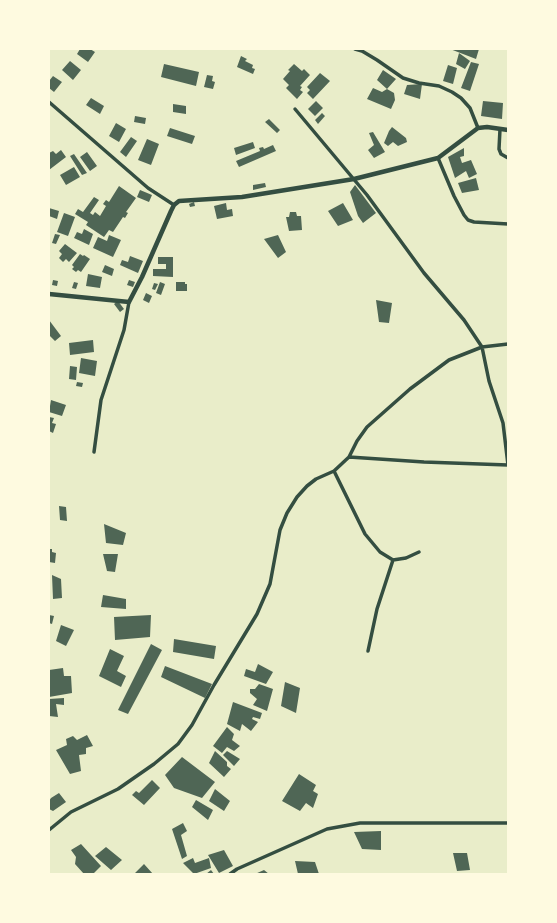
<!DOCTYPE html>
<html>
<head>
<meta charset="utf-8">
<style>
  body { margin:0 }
  #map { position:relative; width:557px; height:923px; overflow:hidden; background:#e9edc9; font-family:"DejaVu Sans",sans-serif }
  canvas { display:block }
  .frame { position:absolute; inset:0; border:50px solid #fefae0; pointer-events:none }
</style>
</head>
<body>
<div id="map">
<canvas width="557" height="923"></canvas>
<div class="frame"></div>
</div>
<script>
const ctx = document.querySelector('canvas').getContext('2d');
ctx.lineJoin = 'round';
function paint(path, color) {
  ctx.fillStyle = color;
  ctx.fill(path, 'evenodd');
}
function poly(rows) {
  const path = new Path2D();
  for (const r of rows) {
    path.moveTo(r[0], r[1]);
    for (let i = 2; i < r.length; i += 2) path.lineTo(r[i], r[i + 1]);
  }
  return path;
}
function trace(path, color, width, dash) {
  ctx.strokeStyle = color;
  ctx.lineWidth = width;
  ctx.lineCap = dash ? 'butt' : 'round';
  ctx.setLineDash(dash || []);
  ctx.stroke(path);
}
const building = poly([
  [80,49,90,49,95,52,88,62,77,54],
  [450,49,479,49,476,59],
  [459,53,470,61,465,69,456,64],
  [241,56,247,59,245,61,253,65,252,68,255,69,253,74,237,67],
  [70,61,81,70,73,80,62,70],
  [471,62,479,64,470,91,461,88],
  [164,64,199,72,196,86,161,77],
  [294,64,302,71,304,69,310,75,300,86,302,87,300,90,303,92,297,99,286,88,289,85,283,79,290,71,288,70],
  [448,65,457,68,453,84,443,81],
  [383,70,396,79,387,89,377,80],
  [320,73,330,81,313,99,307,93,310,90,307,87],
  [207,75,213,76,212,81,215,82,213,89,204,87],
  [53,76,62,82,54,92,49,88,49,81],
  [422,84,420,99,404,94,407,85],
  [373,88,382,92,387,89,394,93,395,100,391,109,367,99],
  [91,98,104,106,100,114,86,105],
  [316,101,323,108,315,116,308,109],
  [483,101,503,103,502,119,481,116],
  [173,104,186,106,186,114,173,112],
  [322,113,325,116,318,124,315,120],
  [135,116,146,118,145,124,134,122],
  [269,119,280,130,277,133,265,122],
  [116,123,126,129,119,142,109,136],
  [392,127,406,138,407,142,398,146,393,142,388,146,384,143,389,131],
  [170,128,195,136,192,144,167,136],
  [373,132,385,152,374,158,368,150,374,145,369,133],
  [131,137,137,141,126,157,120,152],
  [147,139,159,144,151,165,138,160],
  [253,142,255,148,236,155,234,148],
  [273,145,276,151,239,167,236,161,260,151,259,148,263,147,264,149],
  [464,148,464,156,460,157,462,163,471,160,477,174,469,178,466,171,455,178,448,157],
  [61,150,66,157,49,170,49,153,53,151,56,154],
  [87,152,97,166,90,171,80,157],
  [74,154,87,173,82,175,70,156],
  [74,167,80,177,66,185,60,175],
  [476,178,479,190,462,193,458,183],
  [265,183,266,187,253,190,253,185],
  [355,185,376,213,363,223,358,216,350,192],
  [119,186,136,198,126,212,128,213,125,218,123,217,113,232,109,230,104,237,86,225,88,222,75,214,78,209,83,212,94,197,99,200,90,213,93,215,95,212,100,216,106,206,103,204,106,200,109,202],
  [140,190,152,195,149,202,137,197],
  [194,202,195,206,190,207,189,204],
  [226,203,227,210,232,209,233,216,217,219,214,206],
  [343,203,353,220,338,226,328,211],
  [49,208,59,211,57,219,49,216],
  [290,212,296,212,297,216,301,216,302,230,289,231,286,217,289,217],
  [64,213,75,217,68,236,57,232],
  [84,229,93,234,89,245,74,238,77,232,82,234],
  [55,234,60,235,56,244,52,243],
  [109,235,121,240,113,257,93,248,98,237,107,241],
  [278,235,286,252,278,258,264,239],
  [65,244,77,253,69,262,66,259,63,262,59,258,62,254,59,251],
  [80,254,83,256,84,255,90,259,81,272,78,270,76,272,72,269,74,267,72,265],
  [130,256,143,261,138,273,120,265,122,260,128,262],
  [158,257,173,257,173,277,153,276,153,269,166,269,166,264,158,264],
  [105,265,114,269,112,276,102,272],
  [88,274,102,277,100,288,86,286],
  [53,280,58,281,57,286,52,285],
  [129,280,135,282,133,287,127,285],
  [74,282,78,283,76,289,72,288],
  [160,282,165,284,161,295,156,293],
  [176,282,185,282,185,284,187,284,187,291,176,291],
  [154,283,158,284,155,290,152,289],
  [146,293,152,296,149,303,143,300],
  [376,300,392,303,389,323,379,322],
  [118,301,124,309,120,312,114,304],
  [49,320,61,336,55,341,49,335],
  [93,340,94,352,70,355,69,343],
  [81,358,97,361,95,376,79,373],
  [70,366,77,367,76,380,69,379],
  [77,382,83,383,82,387,76,386],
  [51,400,66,405,62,416,49,412],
  [49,417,54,418,52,423,56,424,53,433,49,431],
  [59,506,66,507,67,521,60,520],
  [104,524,126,533,123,545,106,543],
  [49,549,52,549,52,552,56,553,55,563,49,562],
  [103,554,118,554,115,572,107,571],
  [52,575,61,579,62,598,53,599],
  [103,595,126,599,126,609,101,607],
  [49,615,54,616,52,624,49,623],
  [151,615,150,637,115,640,114,617],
  [61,625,74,630,66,646,56,641],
  [174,639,216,646,214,659,173,652],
  [151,644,162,650,128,714,118,710],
  [110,649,124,656,117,671,126,676,121,687,99,676],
  [258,664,273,672,266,684,244,676,246,669,255,672],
  [165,666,212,684,205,698,161,677],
  [63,668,64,676,71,676,72,693,49,697,49,670],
  [285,682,300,688,296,713,281,706],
  [259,684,273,689,267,711,253,705,257,699,250,693,250,689,255,689],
  [64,698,64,705,56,704,58,717,49,716,49,699],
  [233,702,262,713,260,719,253,717,252,719,258,722,251,731,242,724,240,731,227,724],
  [227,727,234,734,232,740,240,746,234,751,227,747,222,753,213,746],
  [87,735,93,746,86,748,86,754,79,755,81,771,70,774,56,750,67,745,66,739,73,736,77,740],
  [215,751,227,762,227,766,231,769,224,777,209,763],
  [227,751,240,759,234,766,223,755],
  [182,757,215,782,202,798,174,788,165,775],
  [299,774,316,785,313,791,318,794,313,808,306,803,300,811,282,801],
  [152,780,160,788,144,805,132,795,136,791,139,793],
  [215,789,230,801,224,811,209,801],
  [59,793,66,802,53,811,49,809,49,801,51,798],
  [196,800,213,810,208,820,192,807],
  [183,823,187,831,181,835,187,856,182,859,172,829],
  [381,831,381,850,362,849,354,832],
  [81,844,101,866,93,874,84,874,75,864,76,857,71,850],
  [106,847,122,860,111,870,95,856],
  [224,850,233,866,219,873,208,855],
  [453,853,467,853,470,870,457,871],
  [193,858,195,863,209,858,211,868,194,874,183,863],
  [295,861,315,862,319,874,298,874],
  [144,864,153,874,134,874],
  [211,870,214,874,206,874],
  [264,870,269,874,255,874]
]);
const minor = poly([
  [355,49,362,51,377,60,403,78,419,83,439,86,452,92,461,98,470,108,478,128],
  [49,102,148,188,174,205],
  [295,109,367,195,424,273,464,320,482,347,489,381,503,423,508,465],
  [500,129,499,149,501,154,508,158],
  [438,158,454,196,464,215,468,220,474,222,508,224],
  [94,452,101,400,124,330,129,302],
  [349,457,424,462,508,465],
  [334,471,365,534,380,552,393,560,406,558,419,552],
  [368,651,377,609,393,560],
  [49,830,71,812,118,789,154,764,178,744,192,725,214,685,257,614,270,584,280,530,287,513,297,497,307,486,316,479,334,471,349,457,357,441,367,427,410,389,449,360,482,347,508,344],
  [230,874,237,869,327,829,360,823,508,823]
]);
const tertiary = poly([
  [49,294,129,302,142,277,171,211,174,205,179,201,242,197,354,179,438,158,478,128,487,127,508,130]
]);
paint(building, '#4f6655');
trace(minor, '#344e41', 3.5);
trace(tertiary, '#344e41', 4.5);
</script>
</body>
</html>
